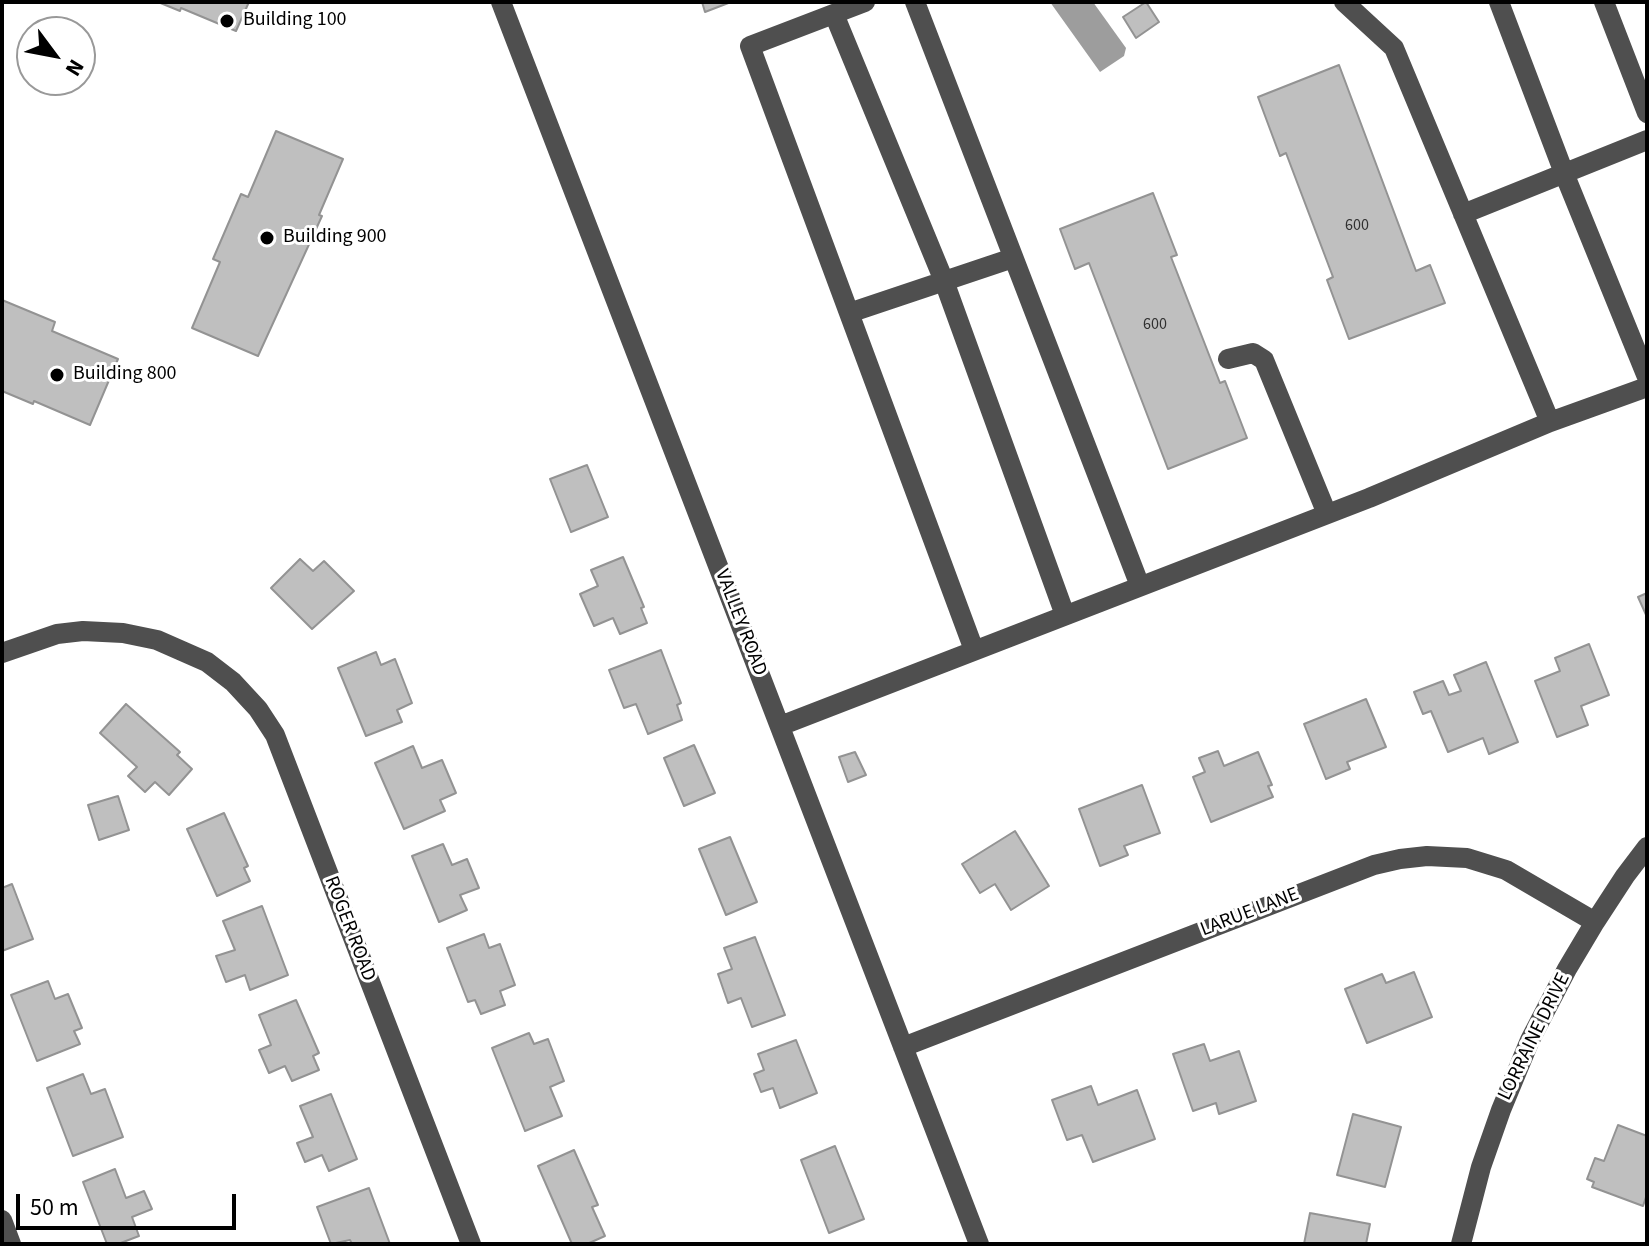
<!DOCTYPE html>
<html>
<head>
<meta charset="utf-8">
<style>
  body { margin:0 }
  #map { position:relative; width:1649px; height:1246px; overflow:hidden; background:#fff; font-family:"Source Sans 3",sans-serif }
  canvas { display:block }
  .frame { position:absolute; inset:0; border:4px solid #000; pointer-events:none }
  .north { position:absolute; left:16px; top:16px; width:80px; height:80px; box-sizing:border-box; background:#fff; border:2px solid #999; border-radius:50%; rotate:122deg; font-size:22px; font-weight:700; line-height:32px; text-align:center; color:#000 }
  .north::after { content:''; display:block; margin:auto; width:28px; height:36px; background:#000; clip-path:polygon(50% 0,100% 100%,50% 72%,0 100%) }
  .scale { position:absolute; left:16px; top:1194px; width:220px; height:36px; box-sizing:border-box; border:4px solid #000; border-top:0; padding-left:10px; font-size:24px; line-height:28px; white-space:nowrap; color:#000; -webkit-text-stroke:6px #fff; paint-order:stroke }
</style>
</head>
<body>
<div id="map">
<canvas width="1649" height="1246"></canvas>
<div class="frame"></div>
<div class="north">N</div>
<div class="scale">50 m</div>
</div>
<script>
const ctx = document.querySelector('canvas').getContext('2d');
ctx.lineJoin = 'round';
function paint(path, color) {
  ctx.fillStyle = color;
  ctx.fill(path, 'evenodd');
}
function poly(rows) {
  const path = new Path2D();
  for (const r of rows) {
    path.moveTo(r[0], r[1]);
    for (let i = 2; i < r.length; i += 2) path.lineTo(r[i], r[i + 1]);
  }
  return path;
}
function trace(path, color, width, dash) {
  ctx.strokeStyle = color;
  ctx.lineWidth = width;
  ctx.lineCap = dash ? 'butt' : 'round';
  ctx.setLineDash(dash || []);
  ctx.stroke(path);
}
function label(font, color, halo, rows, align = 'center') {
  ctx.font = font + ' "Source Sans 3",sans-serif';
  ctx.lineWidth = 6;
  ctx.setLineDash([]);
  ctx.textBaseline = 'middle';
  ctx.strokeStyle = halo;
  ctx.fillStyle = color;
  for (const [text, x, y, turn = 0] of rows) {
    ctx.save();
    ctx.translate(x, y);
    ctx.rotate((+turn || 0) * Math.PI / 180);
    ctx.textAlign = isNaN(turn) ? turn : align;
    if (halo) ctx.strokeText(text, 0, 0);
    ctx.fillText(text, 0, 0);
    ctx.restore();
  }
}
const water = poly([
  [1050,2,1093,2,1126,48,1124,56,1100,72]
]);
const building = poly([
  [158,2,249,2,236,31,181,8,180,11,158,2],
  [702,2,731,2,705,12,702,2],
  [1146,2,1159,22,1136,38,1123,17,1146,2],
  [1339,65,1416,271,1430,265,1445,303,1349,339,1327,280,1333,277,1286,153,1280,156,1258,97,1339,65],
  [276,131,343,159,319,215,322,216,258,356,192,328,220,262,213,259,241,194,248,197,276,131],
  [1153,193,1177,255,1171,257,1220,383,1225,381,1247,438,1168,469,1089,263,1075,269,1060,229,1153,193],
  [2,300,55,322,52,331,118,359,90,425,34,401,33,404,2,391,2,300],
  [587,465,608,517,571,532,550,479,587,465],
  [623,557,644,607,641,608,647,623,620,634,613,618,594,626,580,594,598,586,591,570,623,557],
  [300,559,313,571,324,561,354,591,312,629,271,588,300,559],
  [1647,593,1647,617,1638,597,1647,593],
  [1589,644,1609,695,1581,706,1588,725,1557,737,1535,681,1560,671,1555,658,1589,644],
  [661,650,681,703,677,705,682,720,648,734,636,704,624,708,609,670,661,650],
  [376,652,381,665,395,659,412,703,397,710,402,722,366,736,338,668,376,652],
  [1486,662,1518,742,1489,754,1483,738,1448,752,1431,711,1423,714,1414,692,1443,681,1449,695,1461,691,1454,675,1486,662],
  [1366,699,1386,747,1347,762,1350,769,1326,779,1304,724,1366,699],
  [126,704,180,752,177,755,192,769,169,795,155,782,145,792,128,776,137,767,100,733,126,704],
  [694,745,715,793,684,806,664,758,694,745],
  [413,746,422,768,442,760,456,793,440,800,445,811,404,829,375,763,413,746],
  [1218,751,1224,766,1258,752,1272,785,1268,786,1273,797,1211,822,1193,777,1205,772,1199,758,1218,751],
  [855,752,866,775,848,782,839,757,855,752],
  [1142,785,1160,833,1124,846,1128,855,1100,866,1079,809,1142,785],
  [118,796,129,830,99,840,88,805,118,796],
  [224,813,248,866,244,868,250,881,217,896,187,829,224,813],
  [1015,831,1049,886,1011,910,995,884,980,893,962,864,1015,831],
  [730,837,757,902,726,915,699,849,730,837],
  [443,844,452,865,467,859,479,888,460,895,467,910,439,922,412,856,443,844],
  [12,884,33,939,2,951,2,888,12,884],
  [262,906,288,975,250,990,245,975,226,982,216,956,235,950,223,921,262,906],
  [484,934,489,948,500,944,515,985,500,991,505,1005,481,1014,475,1000,468,1002,447,948,484,934],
  [755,937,785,1015,752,1027,741,998,728,1003,718,974,732,969,724,948,755,937],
  [1414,972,1432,1017,1367,1043,1345,989,1382,974,1386,983,1414,972],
  [48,981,55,999,68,994,82,1028,74,1031,80,1044,37,1061,11,995,48,981],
  [296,1000,319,1053,313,1056,319,1070,292,1081,285,1066,269,1073,259,1050,271,1045,259,1015,296,1000],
  [529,1033,534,1044,548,1039,564,1081,550,1087,562,1116,525,1131,492,1048,529,1033],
  [796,1040,817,1093,780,1108,773,1088,761,1092,754,1074,764,1070,758,1054,796,1040],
  [1204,1044,1210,1061,1239,1051,1256,1101,1219,1114,1216,1103,1193,1111,1173,1054,1204,1044],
  [83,1074,91,1094,105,1089,123,1137,73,1156,47,1088,83,1074],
  [1091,1086,1098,1105,1137,1090,1155,1139,1093,1162,1082,1135,1067,1140,1052,1100,1091,1086],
  [331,1094,357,1159,329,1171,322,1155,305,1162,297,1143,313,1137,300,1106,331,1094],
  [1353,1114,1401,1127,1385,1187,1337,1175,1353,1114],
  [1618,1125,1647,1136,1647,1194,1643,1206,1592,1187,1594,1182,1587,1179,1595,1158,1604,1161,1618,1125],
  [835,1146,864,1219,829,1233,801,1160,835,1146],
  [574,1150,598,1205,592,1207,605,1236,587,1244,572,1244,538,1166,574,1150],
  [115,1169,126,1198,144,1191,152,1209,132,1217,139,1236,118,1244,107,1244,83,1182,115,1169],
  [369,1188,390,1244,352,1244,350,1240,331,1244,317,1207,369,1188],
  [1310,1213,1370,1224,1366,1244,1304,1244,1310,1213]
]);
const minor = poly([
  [501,2,979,1244],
  [865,2,750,46,974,650],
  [915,2,1140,586],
  [1344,2,1394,48,1550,422,1647,387],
  [1499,2,1564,173,1647,377],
  [1604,2,1647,113],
  [834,14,944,281,1065,615],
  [1463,214,1647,140],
  [849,313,1013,258],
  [1228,359,1253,353,1264,360,1327,514],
  [2,653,57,634,83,631,123,633,157,640,207,662,233,682,258,709,275,735,471,1244],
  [780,726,1369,498,1550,422],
  [903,1047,1374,865,1400,859,1427,856,1467,858,1506,870,1595,922],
  [2,1220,11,1244],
  [1461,1244,1481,1167,1501,1110,1530,1040,1567,969,1595,922,1625,876,1647,847]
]);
const markers = [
  [227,21,8,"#000"],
  [267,238,8,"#000"],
  [57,375,8,"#000"]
];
const numberNames = [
  ["600",1357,226],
  ["600",1155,325]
];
const poiNames = [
  ["Building 100",243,21],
  ["Building 900",283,238],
  ["Building 800",73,375]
];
const streetNames = [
  ["VALLEY ROAD",740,623,69],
  ["LARUE LANE",1250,913,-21],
  ["ROGER ROAD",349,929,69],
  ["LORRAINE DRIVE",1535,1037,-64]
];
paint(water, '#9d9d9d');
paint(building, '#bfbfbf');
trace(building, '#939393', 2);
trace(minor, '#4f4f4f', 20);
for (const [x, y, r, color] of markers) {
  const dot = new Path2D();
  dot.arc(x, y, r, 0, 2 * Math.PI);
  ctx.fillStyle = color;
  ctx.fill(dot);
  trace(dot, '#fff', 3);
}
label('16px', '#303030', null, numberNames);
label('20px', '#000', '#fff', poiNames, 'left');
label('20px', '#000', '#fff', streetNames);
</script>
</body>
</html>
